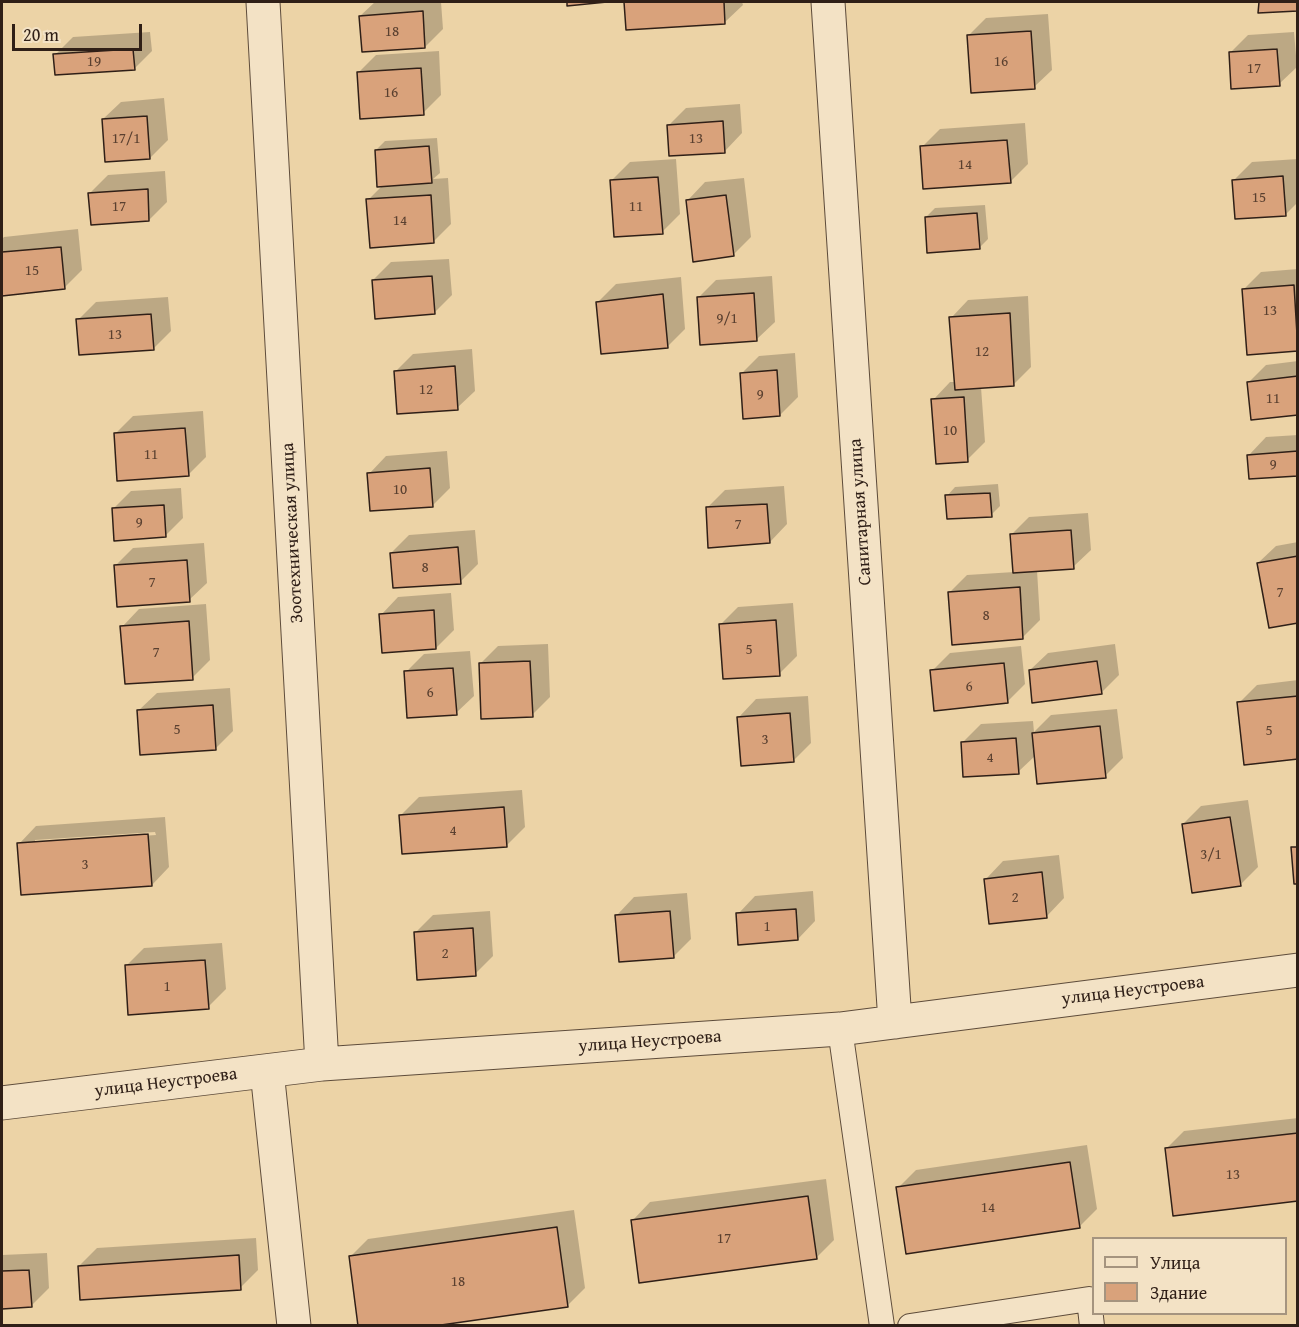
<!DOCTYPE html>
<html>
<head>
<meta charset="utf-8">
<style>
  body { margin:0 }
  #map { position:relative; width:1299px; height:1327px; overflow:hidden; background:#ecd3a6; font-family:"Gentium Book Plus",serif }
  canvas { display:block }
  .frame { position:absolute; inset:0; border:3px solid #2f1f17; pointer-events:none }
  .legend { position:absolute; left:1092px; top:1237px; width:195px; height:78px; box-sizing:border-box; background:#f3e2c5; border:2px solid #a5947f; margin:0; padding:8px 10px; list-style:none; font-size:18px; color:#2f1f17 }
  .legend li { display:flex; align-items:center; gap:12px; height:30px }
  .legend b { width:30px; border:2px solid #a5947f }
  .scale { position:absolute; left:12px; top:24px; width:130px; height:27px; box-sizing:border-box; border:3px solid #2f1f17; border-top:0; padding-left:8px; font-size:18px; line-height:21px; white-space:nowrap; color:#2f1f17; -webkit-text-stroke:4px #f3e2c5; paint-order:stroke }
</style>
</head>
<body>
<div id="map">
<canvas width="1299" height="1327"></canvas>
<div class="frame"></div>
<ul class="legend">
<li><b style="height:8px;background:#f3e2c5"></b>Улица</li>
<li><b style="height:16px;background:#d9a27b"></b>Здание</li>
</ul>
<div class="scale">20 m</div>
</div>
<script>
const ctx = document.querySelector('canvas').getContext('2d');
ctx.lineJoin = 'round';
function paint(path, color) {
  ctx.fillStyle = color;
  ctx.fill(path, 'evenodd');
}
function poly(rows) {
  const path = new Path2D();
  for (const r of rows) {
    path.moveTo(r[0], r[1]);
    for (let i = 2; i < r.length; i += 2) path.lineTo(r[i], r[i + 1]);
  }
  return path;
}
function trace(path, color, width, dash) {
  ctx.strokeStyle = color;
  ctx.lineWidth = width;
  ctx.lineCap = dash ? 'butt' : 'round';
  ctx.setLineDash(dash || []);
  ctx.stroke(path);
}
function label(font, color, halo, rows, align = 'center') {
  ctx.font = font + ' "Gentium Book Plus",serif';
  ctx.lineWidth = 4.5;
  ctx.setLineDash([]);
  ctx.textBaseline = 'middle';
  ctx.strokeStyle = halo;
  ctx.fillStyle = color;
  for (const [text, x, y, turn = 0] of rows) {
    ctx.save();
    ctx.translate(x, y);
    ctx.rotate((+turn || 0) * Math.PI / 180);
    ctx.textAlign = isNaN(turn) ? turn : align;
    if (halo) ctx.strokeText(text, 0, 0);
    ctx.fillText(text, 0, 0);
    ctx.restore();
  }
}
const shadow = poly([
  [375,2,441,2,443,29,425,47,360,16],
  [626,2,742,2,743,5,725,22,628,29],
  [1260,2,1298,2,1298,10,1260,11],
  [1048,14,1052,70,1034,87,968,36,986,18],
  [150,32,152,51,134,69,55,55,73,37],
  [1294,32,1297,67,1279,84,1230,53,1248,35],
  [439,51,441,95,423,113,358,73,376,55],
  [164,98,168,140,150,158,103,119,121,102],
  [740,104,742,133,725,151,668,126,686,108],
  [1025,123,1028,164,1010,182,922,147,940,129],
  [437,138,440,173,433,179,448,178,451,224,433,242,368,200,383,185,376,150,385,141],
  [676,159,680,214,662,232,612,180,630,162],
  [1298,159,1298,202,1285,215,1234,180,1252,162],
  [165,171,167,202,149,220,90,193,108,175],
  [744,178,751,237,733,255,688,200,705,182],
  [985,205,988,239,979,248,926,217,935,208],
  [78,229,82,270,64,288,2,294,2,239,4,237],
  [449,259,452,295,434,313,373,280,391,262],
  [1298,269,1298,350,1243,290,1261,272],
  [772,276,775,322,757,339,698,298,716,280],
  [681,277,685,329,668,346,598,302,616,284],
  [1028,296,1031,367,1013,385,981,387,985,442,967,460,933,400,950,382,956,382,951,318,968,300],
  [168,297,171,331,153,349,78,320,96,302],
  [472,349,475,391,457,408,395,372,413,354],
  [795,353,798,397,780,415,741,374,759,356],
  [1298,361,1298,413,1248,383,1266,365],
  [203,411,206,457,188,475,115,434,133,416],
  [1298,435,1298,475,1249,455,1266,437],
  [447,451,450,488,432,506,369,474,386,456],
  [998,484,1000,506,991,515,947,496,955,487],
  [784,486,787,524,770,542,707,508,725,490],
  [181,488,183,518,165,536,113,509,131,491],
  [1088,513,1091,550,1073,567,1037,570,1040,620,1022,638,949,593,967,575,1014,572,1011,535,1029,517],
  [475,530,478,564,460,582,391,553,409,535],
  [1298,542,1298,621,1258,563,1276,546],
  [204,543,207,583,189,600,115,566,133,548],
  [451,593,454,630,436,648,381,615,398,597],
  [793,603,797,656,779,674,720,625,738,607],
  [206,604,210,660,192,678,122,627,139,609],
  [548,644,550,697,532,715,480,664,498,646],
  [1115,644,1119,675,1101,693,1030,670,1048,653],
  [1021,646,1025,684,1007,702,932,671,950,653],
  [470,651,474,696,456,713,406,672,424,654],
  [1298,680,1298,758,1239,703,1257,685],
  [230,688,233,731,215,749,139,710,157,693],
  [808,696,811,743,793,761,739,717,756,699],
  [1117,709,1123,758,1105,776,1036,755,1018,772,963,742,981,724,1033,721,1034,732,1051,715],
  [522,790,525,827,507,845,401,815,419,797],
  [1248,800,1258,867,1240,885,1183,824,1201,806],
  [165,817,169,867,152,885,19,844,36,826],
  [155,832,156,835,35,843,35,840],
  [1059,855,1064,898,1047,916,986,879,1003,861],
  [813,891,815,921,798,939,738,914,755,896],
  [687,893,691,939,673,957,617,915,634,897],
  [490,911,493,956,475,974,415,933,433,915],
  [222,943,226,989,208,1007,126,966,144,948],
  [1298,1118,1298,1199,1166,1149,1184,1131],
  [1087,1145,1097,1209,1079,1227,898,1188,916,1170],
  [826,1179,834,1240,816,1258,633,1220,650,1202],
  [574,1210,585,1288,567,1306,350,1257,368,1239],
  [256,1238,258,1270,240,1288,79,1266,97,1248],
  [47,1253,49,1288,31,1306,2,1307,2,1255]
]);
const building = poly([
  [567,2,607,2,567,6,567,2],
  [624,2,724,2,725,24,626,30,624,2],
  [1259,2,1298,2,1298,11,1258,13,1259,2],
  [423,11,425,48,362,52,359,16,423,11],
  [1031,31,1035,89,971,93,967,35,1031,31],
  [133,49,135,70,55,75,53,54,133,49],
  [1277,49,1280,86,1231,89,1229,52,1277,49],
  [421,68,424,115,360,119,357,72,421,68],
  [147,116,150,159,105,162,102,119,147,116],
  [723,121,725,153,669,156,667,125,723,121],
  [1007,140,1011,183,923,189,920,146,1007,140],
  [429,146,432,183,377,187,375,150,429,146],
  [1283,176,1286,216,1235,219,1232,180,1283,176],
  [658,177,663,234,614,237,610,180,658,177],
  [148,189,149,221,91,225,88,193,148,189],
  [431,195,434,243,370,248,366,199,431,195],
  [726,195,734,256,693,262,686,200,726,195],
  [977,213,980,249,927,253,925,217,977,213],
  [61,247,65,289,2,296,2,252,61,247],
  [432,276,435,314,375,319,372,280,432,276],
  [1294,285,1298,351,1247,355,1242,289,1294,285],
  [754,293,757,341,700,345,697,297,754,293],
  [663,294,668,348,601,354,596,302,663,294],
  [1010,313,1014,386,955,390,949,317,1010,313],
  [151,314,154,350,79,355,76,319,151,314],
  [455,366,458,410,397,414,394,371,455,366],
  [777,370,780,416,743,419,740,373,777,370],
  [1298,376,1298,415,1251,420,1247,382,1298,376],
  [964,397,968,462,936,464,931,399,964,397],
  [185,428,189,476,117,481,114,433,185,428],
  [1298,451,1298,476,1249,479,1247,455,1298,451],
  [430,468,433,507,370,511,367,473,430,468],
  [990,493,992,517,947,519,945,495,990,493],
  [767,504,770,543,708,548,706,507,767,504],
  [164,505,166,537,114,541,112,508,164,505],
  [1071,530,1074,569,1013,573,1010,534,1071,530],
  [458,547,461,584,393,588,390,553,458,547],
  [1298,556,1298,623,1269,628,1257,563,1298,556],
  [187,560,190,602,117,607,114,565,187,560],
  [1020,587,1023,639,952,645,948,592,1020,587],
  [434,610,436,649,382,653,379,614,434,610],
  [776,620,780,676,723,679,719,624,776,620],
  [189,621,193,680,125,684,120,626,189,621],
  [530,661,533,717,481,719,479,663,530,661],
  [1097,661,1102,694,1032,703,1029,670,1097,661],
  [1004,663,1008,703,934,711,930,670,1004,663],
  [453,668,457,715,407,718,404,671,453,668],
  [1298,696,1298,759,1244,765,1237,702,1298,696],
  [213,705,216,750,140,755,137,710,213,705],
  [790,713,794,762,741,766,737,717,790,713],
  [1100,726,1106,778,1037,784,1032,733,1100,726],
  [1016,738,1019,774,963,777,961,742,1016,738],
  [504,807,507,847,402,854,399,815,504,807],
  [1230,817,1241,886,1192,893,1182,824,1230,817],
  [148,834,152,886,21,895,17,843,148,834],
  [1291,847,1298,847,1298,884,1294,884,1291,847],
  [1042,872,1047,918,989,924,984,879,1042,872],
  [796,909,798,940,738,945,736,913,796,909],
  [670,911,674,958,619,962,615,915,670,911],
  [473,928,476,976,417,980,414,932,473,928],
  [205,960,209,1009,128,1015,125,965,205,960],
  [1298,1133,1298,1201,1173,1216,1165,1148,1298,1133],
  [1070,1162,1080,1228,906,1254,896,1187,1070,1162],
  [808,1196,817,1259,639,1283,631,1220,808,1196],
  [557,1227,568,1307,434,1326,358,1326,349,1256,557,1227],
  [239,1255,241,1290,80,1300,78,1266,239,1255],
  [29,1270,32,1307,2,1309,2,1271,29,1270]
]);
const lane = poly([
  [840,1029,882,1326],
  [910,1326,1089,1299,1092,1326]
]);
const street = poly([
  [263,2,322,1064],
  [828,2,895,1022],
  [267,1071,294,1326],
  [2,1103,322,1064,840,1029,1298,970]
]);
const numberNames = [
  ["18",392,32],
  ["19",94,62],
  ["16",1001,62],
  ["17",1254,69],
  ["16",391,93],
  ["17/1",126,139],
  ["13",696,139],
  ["14",965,165],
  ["15",1259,198],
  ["17",119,207],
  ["11",636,207],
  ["14",400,221],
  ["15",32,271],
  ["13",1270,311],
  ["9/1",727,319],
  ["13",115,335],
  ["12",982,352],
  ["12",426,390],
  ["9",760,395],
  ["11",1273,399],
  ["10",950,431],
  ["11",151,455],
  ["9",1273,465],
  ["10",400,490],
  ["9",139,523],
  ["7",738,525],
  ["8",425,568],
  ["7",152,583],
  ["7",1280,593],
  ["8",986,616],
  ["5",749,650],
  ["7",156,653],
  ["6",969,687],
  ["6",430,693],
  ["5",177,730],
  ["5",1269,731],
  ["3",765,740],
  ["4",990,758],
  ["4",453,831],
  ["3/1",1211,855],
  ["3",85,865],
  ["2",1015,898],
  ["1",767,927],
  ["2",445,954],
  ["1",167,987],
  ["13",1233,1175],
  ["14",988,1208],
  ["17",724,1239],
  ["18",458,1282]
];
const streetNames = [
  ["Санитарная улица",861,512,-94],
  ["Зоотехническая улица",293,533,-93],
  ["улица Неустроева",1133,991,-7],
  ["улица Неустроева",650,1042,-4],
  ["улица Неустроева",166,1083,-7]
];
paint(shadow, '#0003');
paint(building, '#d9a27b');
trace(building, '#2f1f17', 1.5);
trace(lane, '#5e4c3b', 26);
trace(street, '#5e4c3b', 35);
trace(lane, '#f3e2c5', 24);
trace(street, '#f3e2c5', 33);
label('15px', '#5a4030', null, numberNames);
label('18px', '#2f1f17', '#f3e2c5', streetNames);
</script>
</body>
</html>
